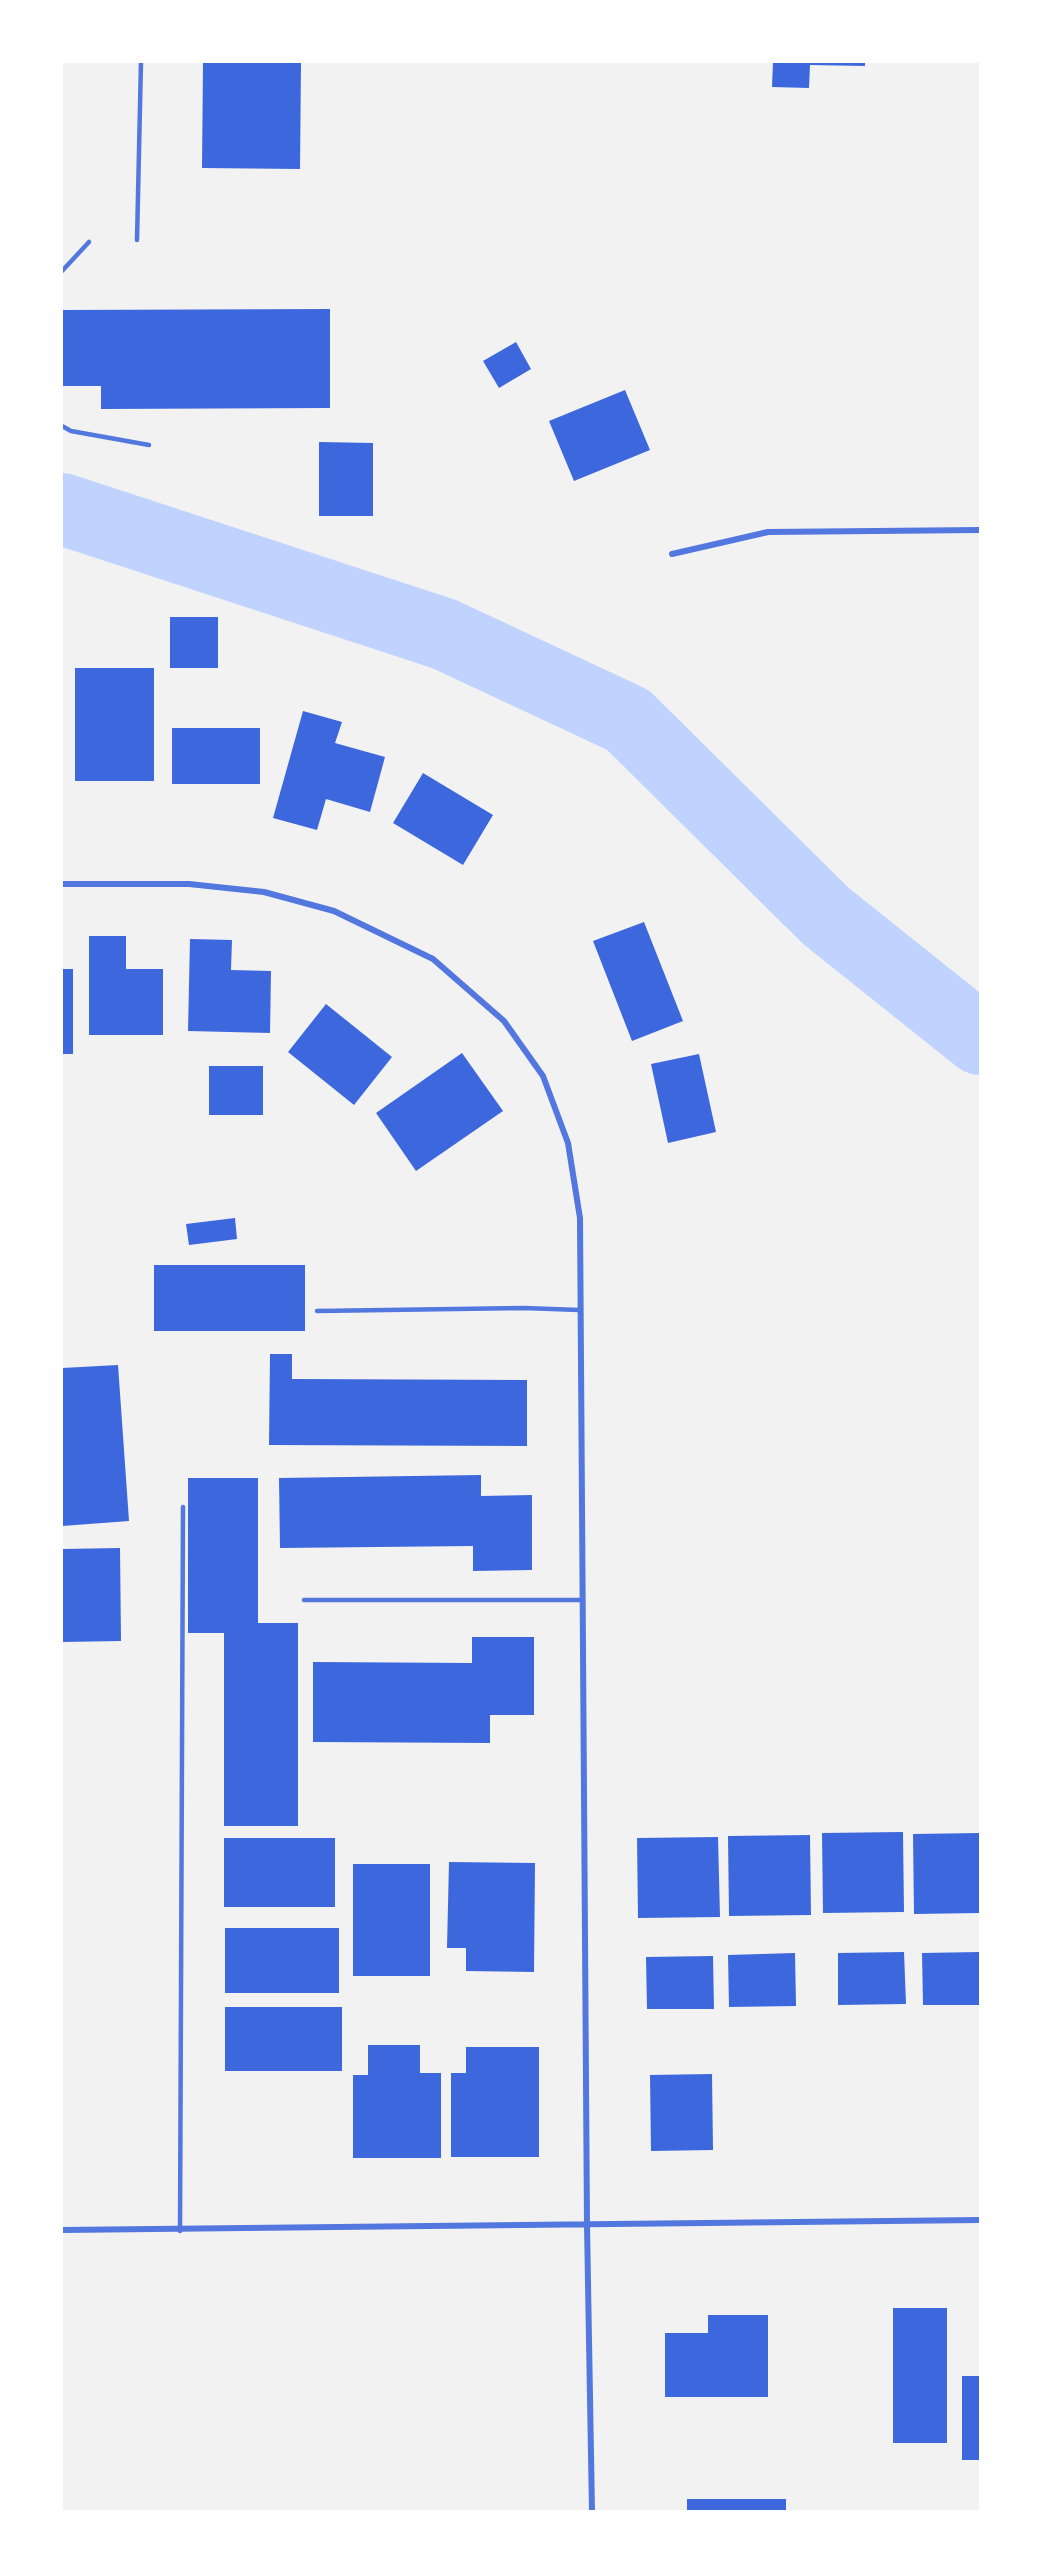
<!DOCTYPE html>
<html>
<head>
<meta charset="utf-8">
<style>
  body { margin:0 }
  #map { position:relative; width:1042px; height:2573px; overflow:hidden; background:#f2f2f2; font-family:Roboto,sans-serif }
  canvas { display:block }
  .frame { position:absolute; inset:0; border:63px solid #fff; pointer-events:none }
</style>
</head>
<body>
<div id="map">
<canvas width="1042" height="2573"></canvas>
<div class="frame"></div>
</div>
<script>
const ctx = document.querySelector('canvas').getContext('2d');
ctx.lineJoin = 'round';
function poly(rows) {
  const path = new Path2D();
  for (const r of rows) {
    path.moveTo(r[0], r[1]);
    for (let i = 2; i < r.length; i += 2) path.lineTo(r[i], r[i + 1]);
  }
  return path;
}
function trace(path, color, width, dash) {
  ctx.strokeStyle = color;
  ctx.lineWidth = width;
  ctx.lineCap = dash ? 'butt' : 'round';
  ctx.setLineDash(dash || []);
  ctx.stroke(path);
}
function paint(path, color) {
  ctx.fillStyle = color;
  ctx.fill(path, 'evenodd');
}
const river = poly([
  [62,509,444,634,628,720,826,916,980,1039]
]);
const building = poly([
  [203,62,301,62,300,169,202,168],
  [773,62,865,62,865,66,810,65,809,88,772,87],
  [330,309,330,408,101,409,101,386,62,386,62,310],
  [516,342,531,369,499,388,483,361],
  [625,390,650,450,574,481,549,421],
  [319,442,373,443,373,516,319,516],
  [170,617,218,617,218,668,170,668],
  [75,668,154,668,154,781,75,781],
  [303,711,342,722,335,743,385,757,370,812,326,799,317,830,273,818],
  [172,728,260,728,260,784,172,784],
  [423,773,493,815,463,865,393,823],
  [644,922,683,1021,632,1041,593,941],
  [89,936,126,936,126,969,163,969,163,1035,89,1035],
  [190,939,232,940,231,970,271,971,270,1033,188,1031],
  [62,969,73,969,73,1054,62,1054],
  [326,1004,392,1057,354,1105,288,1052],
  [462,1053,503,1111,416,1171,376,1113],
  [699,1054,716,1132,668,1143,651,1064],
  [209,1066,263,1066,263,1115,209,1115],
  [235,1218,237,1239,189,1245,186,1224],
  [154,1265,305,1265,305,1331,154,1331],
  [270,1354,292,1354,292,1379,527,1380,527,1446,269,1445],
  [118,1365,129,1521,62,1526,62,1368],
  [481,1475,481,1496,532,1495,532,1570,473,1571,473,1546,280,1548,279,1478],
  [188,1478,258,1478,258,1623,298,1623,298,1826,224,1826,224,1633,188,1633],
  [120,1548,121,1641,62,1642,62,1549],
  [472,1637,534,1637,534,1715,490,1715,490,1743,313,1742,313,1662,472,1663],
  [903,1832,904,1912,823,1913,822,1833],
  [980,1833,980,1913,914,1914,913,1834],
  [810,1835,811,1915,729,1916,728,1836],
  [718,1837,720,1917,638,1918,637,1838],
  [224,1838,335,1838,335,1907,224,1907],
  [449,1862,535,1863,534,1972,466,1971,466,1948,447,1948],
  [353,1864,430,1864,430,1976,353,1976],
  [225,1928,339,1928,339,1993,225,1993],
  [904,1952,906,2004,838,2005,838,1953],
  [980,1952,980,2005,923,2005,922,1953],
  [795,1953,796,2006,729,2007,728,1955],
  [713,1956,714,2009,647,2009,646,1957],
  [225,2007,342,2007,342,2071,225,2071],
  [368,2045,420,2045,420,2073,441,2073,441,2158,353,2158,353,2075,368,2075],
  [466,2047,539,2047,539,2157,451,2157,451,2073,466,2073],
  [712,2074,713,2150,651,2151,650,2075],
  [893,2308,947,2308,947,2443,893,2443],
  [708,2315,768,2315,768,2397,665,2397,665,2333,708,2333],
  [962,2376,980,2376,980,2460,962,2460],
  [687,2499,786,2499,786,2512,687,2512]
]);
const service = poly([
  [137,240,141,62],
  [62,271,89,242],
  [62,426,71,431,149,445],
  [317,1311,524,1308,579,1310],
  [304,1600,583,1600],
  [180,2231,183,1507]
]);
const minor = poly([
  [672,554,768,532,980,530],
  [62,884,189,884,264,892,334,911,433,959,504,1021,543,1076,568,1143,580,1218,587,2225,592,2512],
  [62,2230,980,2220]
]);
trace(river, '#bfd3fe', 72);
paint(building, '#3d67dc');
trace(service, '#5277de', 4.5);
trace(minor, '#5277de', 6);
</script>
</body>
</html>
